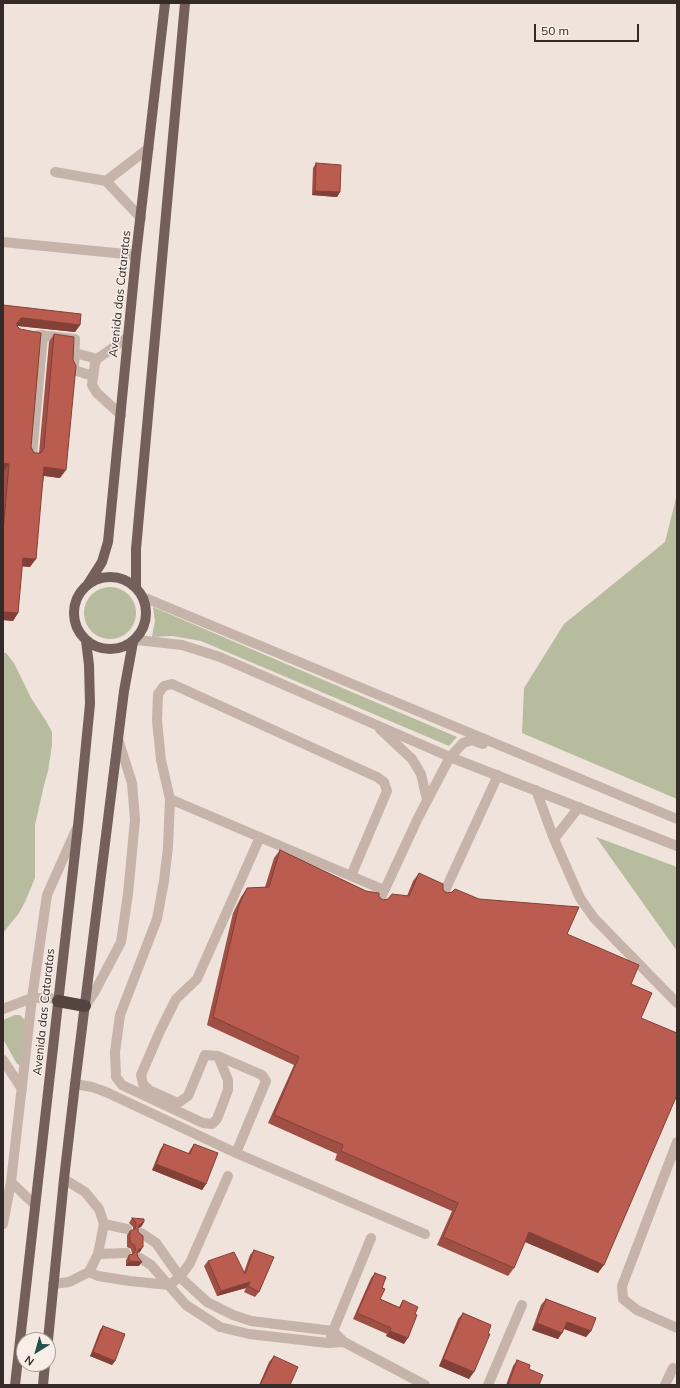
<!DOCTYPE html>
<html>
<head>
<meta charset="utf-8">
<style>
  body { margin:0 }
  #map { position:relative; width:680px; height:1388px; overflow:hidden; background:#efe3db; font-family:Mulish,sans-serif }
  canvas { display:block }
  .frame { position:absolute; inset:0; border:4px solid #342a28; pointer-events:none }
  .north { position:absolute; left:16px; top:1332px; width:40px; height:40px; box-sizing:border-box; background:#f7eee7; border:1px solid #a9a09b; border-radius:50%; rotate:217deg; font-size:11px; font-weight:700; line-height:16px; text-align:center; color:#342a28 }
  .north::after { content:''; display:block; margin:auto; width:14px; height:18px; background:#22514e; clip-path:polygon(50% 0,100% 100%,50% 72%,0 100%) }
  .scale { position:absolute; left:534px; top:24px; width:105px; height:18px; box-sizing:border-box; border:2px solid #342a28; border-top:0; padding-left:5px; font-size:12px; line-height:14px; white-space:nowrap; color:#342a28; -webkit-text-stroke:3px #f7eee7; paint-order:stroke }
</style>
</head>
<body>
<div id="map">
<canvas width="680" height="1388"></canvas>
<div class="frame"></div>
<div class="north">N</div>
<div class="scale">50 m</div>
</div>
<script>
const ctx = document.querySelector('canvas').getContext('2d');
ctx.lineJoin = 'round';
function paint(path, color) {
  ctx.fillStyle = color;
  ctx.fill(path, 'evenodd');
}
function poly(rows) {
  const path = new Path2D();
  for (const r of rows) {
    if (r.length === 3) {
      path.moveTo(r[0] + r[2], r[1]);
      path.arc(r[0], r[1], r[2], 0, 2 * Math.PI);
      continue;
    }
    path.moveTo(r[0], r[1]);
    for (let i = 2; i < r.length; i += 2) path.lineTo(r[i], r[i + 1]);
  }
  return path;
}
function trace(path, color, width, dash) {
  ctx.strokeStyle = color;
  ctx.lineWidth = width;
  ctx.lineCap = dash ? 'butt' : 'round';
  ctx.setLineDash(dash || []);
  ctx.stroke(path);
}
function label(font, color, halo, rows, align = 'center') {
  ctx.font = font + ' Mulish,sans-serif';
  ctx.lineWidth = 3;
  ctx.setLineDash([]);
  ctx.textBaseline = 'middle';
  ctx.strokeStyle = halo;
  ctx.fillStyle = color;
  for (const [text, x, y, turn = 0] of rows) {
    ctx.save();
    ctx.translate(x, y);
    ctx.rotate((+turn || 0) * Math.PI / 180);
    ctx.textAlign = isNaN(turn) ? turn : align;
    if (halo) ctx.strokeText(text, 0, 0);
    ctx.fillText(text, 0, 0);
    ctx.restore();
  }
}
const green = poly([
  [677,494,677,799,522,733,524,688,564,624,665,542],
  [110,613,26],
  [153,607,457,737,449,746,201,641,172,636,152,637,155,621],
  [3,652,6,653,14,663,31,698,46,721,52,732,52,745,48,771,44,785,35,825,35,878,25,902,19,913,3,933],
  [596,837,677,867,677,951],
  [15,1015,20,1015,25,1020,20,1065,17,1064,3,1039,3,1020]
]);
const minor = poly([
  [55,172,106,181,141,218],
  [106,181,149,148],
  [3,242,136,255],
  [38,335,75,339,74,368,77,371,93,376],
  [75,353,97,359],
  [121,415,97,393,92,385,95,363,97,359,128,337],
  [32,455,43,335],
  [143,597,677,819],
  [137,640,182,645,220,657,450,757,677,846],
  [380,729,412,759,421,774,427,800],
  [536,790,554,839,580,898,594,918,677,1003],
  [170,799,384,890],
  [554,839,579,807],
  [443,895,498,775],
  [379,902,418,818,450,757,463,743,472,740,483,744],
  [85,1006,94,993,121,942,128,894,135,820,132,783,118,739],
  [3,1009,32,998,51,998,58,1001],
  [218,1056,228,1080,228,1090,217,1119,212,1124,203,1123,122,1085,116,1077,115,1052,120,1015,157,919,164,881,168,847,170,799,161,760,157,721,158,694,164,686,172,684,377,777,384,782,387,791,351,876],
  [3,1060,22,1089],
  [75,1084,92,1087,106,1092,236,1153,425,1234],
  [677,1142,622,1286,623,1299,637,1310,677,1328],
  [236,1153,266,1081,262,1075,218,1056,205,1055,188,1096,178,1103,149,1090,143,1084,141,1075,160,1031,176,999,197,979,260,837],
  [35,1205,11,1182,32,998,47,895,76,830],
  [3,1224,11,1182],
  [104,1224,127,1229],
  [141,1233,156,1243,180,1277,207,1302,233,1315,251,1321,333,1331,344,1342,425,1385],
  [98,1254,126,1253],
  [140,1258,151,1265,186,1305,220,1327,249,1334,328,1343,344,1342],
  [89,1272,98,1276,130,1281,169,1285,180,1277,190,1263,228,1176],
  [53,1284,69,1282,89,1272,98,1254,104,1224,99,1209,85,1192,64,1179],
  [331,1336,371,1238],
  [488,1385,522,1305],
  [665,1385,673,1368]
]);
const major = poly([
  [110,613,36],
  [88,584,102,562,108,542,136,255,165,3],
  [136,586,136,549,185,3],
  [48,1340,64,1179,75,1084,124,691,133,642],
  [15,1385,78,826,90,704,89,665,86,641],
  [43,1385,45,1364]
]);
const highway = poly([
  [58,1001,85,1006]
]);
const wall = poly([
  [316,163,340,192,337,197,312,195,313,168],
  [3,305,80,325,75,332,17,326,31,447,34,453,39,453,49,342,54,334,60,478,44,476,30,567,22,566,18,613,13,621,3,620,3,481,4,471,3,471],
  [280,850,366,891,379,897,383,900,407,896,413,881,419,873,447,893,479,899,567,934,631,984,641,1018,598,1273,525,1242,514,1268,508,1276,437,1245,452,1211,335,1160,337,1154,268,1123,294,1065,207,1025,233,913,241,897,247,888,265,887,274,858],
  [164,1144,188,1154,190,1150,194,1144,206,1184,202,1190,152,1170,160,1150],
  [132,1218,144,1222,141,1227,138,1228,140,1252,137,1253,139,1266,126,1266,126,1260,129,1255,132,1254,132,1253,131,1249,127,1247,127,1235,130,1231,133,1230,133,1227,129,1223],
  [254,1250,259,1292,255,1297,244,1292,246,1288,217,1296,204,1266,208,1261,244,1272,250,1255],
  [375,1273,382,1288,380,1299,399,1307,403,1300,404,1344,386,1336,387,1334,353,1319,371,1278],
  [546,1299,591,1331,586,1337,564,1329,562,1333,558,1339,532,1330,541,1305],
  [463,1313,469,1379,439,1366,458,1319],
  [103,1326,115,1361,112,1365,90,1356,100,1330],
  [274,1356,290,1385,259,1385,269,1362],
  [517,1360,529,1369,539,1385,506,1385,513,1366]
]);
const shadedWall = poly([
  [315,191,340,192,337,197,312,195],
  [21,318,24,318,80,325,75,332,19,326,15,326],
  [3,463,9,464,4,471,3,471],
  [44,467,66,470,60,478,39,475],
  [23,558,36,559,30,567,18,566],
  [3,612,18,613,13,621,3,620],
  [156,1164,206,1184,202,1190,152,1170],
  [144,1222,141,1227,136,1229,139,1225],
  [529,1232,604,1265,598,1273,523,1241],
  [143,1247,140,1252,135,1254,138,1250],
  [129,1261,142,1262,139,1266,126,1266],
  [250,1282,246,1288,217,1296,221,1291],
  [567,1322,591,1331,586,1337,562,1328],
  [537,1323,562,1333,558,1339,532,1330],
  [390,1331,408,1338,404,1344,386,1336],
  [93,1352,115,1361,112,1365,90,1356],
  [443,1359,474,1372,469,1379,439,1366]
]);
const building = poly([
  [316,163,341,165,340,192,315,191,316,163],
  [3,305,81,314,80,325,24,318,21,318,17,323,17,326,20,329,41,333,31,447,34,453,41,453,44,448,54,334,74,337,73,360,76,366,66,470,44,467,36,559,23,558,18,613,3,612,3,532,9,464,3,463,3,305],
  [280,850,366,891,379,893,379,897,383,900,388,899,392,894,409,896,419,873,443,884,443,890,447,893,452,892,455,889,479,899,579,907,567,934,639,965,631,984,652,993,641,1018,677,1033,677,1095,604,1265,529,1232,514,1268,443,1237,458,1203,341,1151,343,1145,274,1115,299,1057,213,1017,239,905,247,888,269,887,280,850],
  [164,1144,190,1154,194,1144,218,1153,206,1184,156,1164,164,1144],
  [132,1218,144,1219,144,1222,139,1225,138,1229,138,1232,143,1236,143,1247,138,1250,137,1253,138,1257,142,1262,129,1261,129,1255,133,1254,136,1249,134,1245,130,1242,130,1231,135,1229,136,1226,136,1222,132,1218],
  [254,1250,274,1257,259,1292,248,1286,250,1282,221,1291,208,1261,234,1252,245,1274,254,1250],
  [375,1273,386,1277,382,1288,385,1289,380,1299,400,1308,403,1300,418,1307,415,1314,417,1315,408,1338,390,1331,391,1328,357,1313,375,1273],
  [546,1299,596,1318,591,1331,567,1322,562,1333,537,1323,546,1299],
  [463,1313,491,1325,488,1334,490,1334,474,1372,443,1359,463,1313],
  [103,1326,125,1334,115,1361,93,1352,103,1326],
  [274,1356,298,1367,290,1385,260,1385,274,1356],
  [517,1360,530,1365,529,1369,543,1375,539,1385,508,1385,517,1360]
]);
const streetNames = [
  ["Avenida das Cataratas",120,294,-84],
  ["Avenida das Cataratas",44,1012,-84]
];
paint(green, '#b6bc9d');
trace(minor, '#c6b3a9', 10);
trace(major, '#74605a', 10);
trace(highway, '#544440', 12);
paint(wall, '#a04f44');
paint(shadedWall, '#824037');
paint(building, '#ba5c4f');
trace(building, '#824037', 1);
label('12px', '#342a28', '#f7eee7', streetNames);
</script>
</body>
</html>
